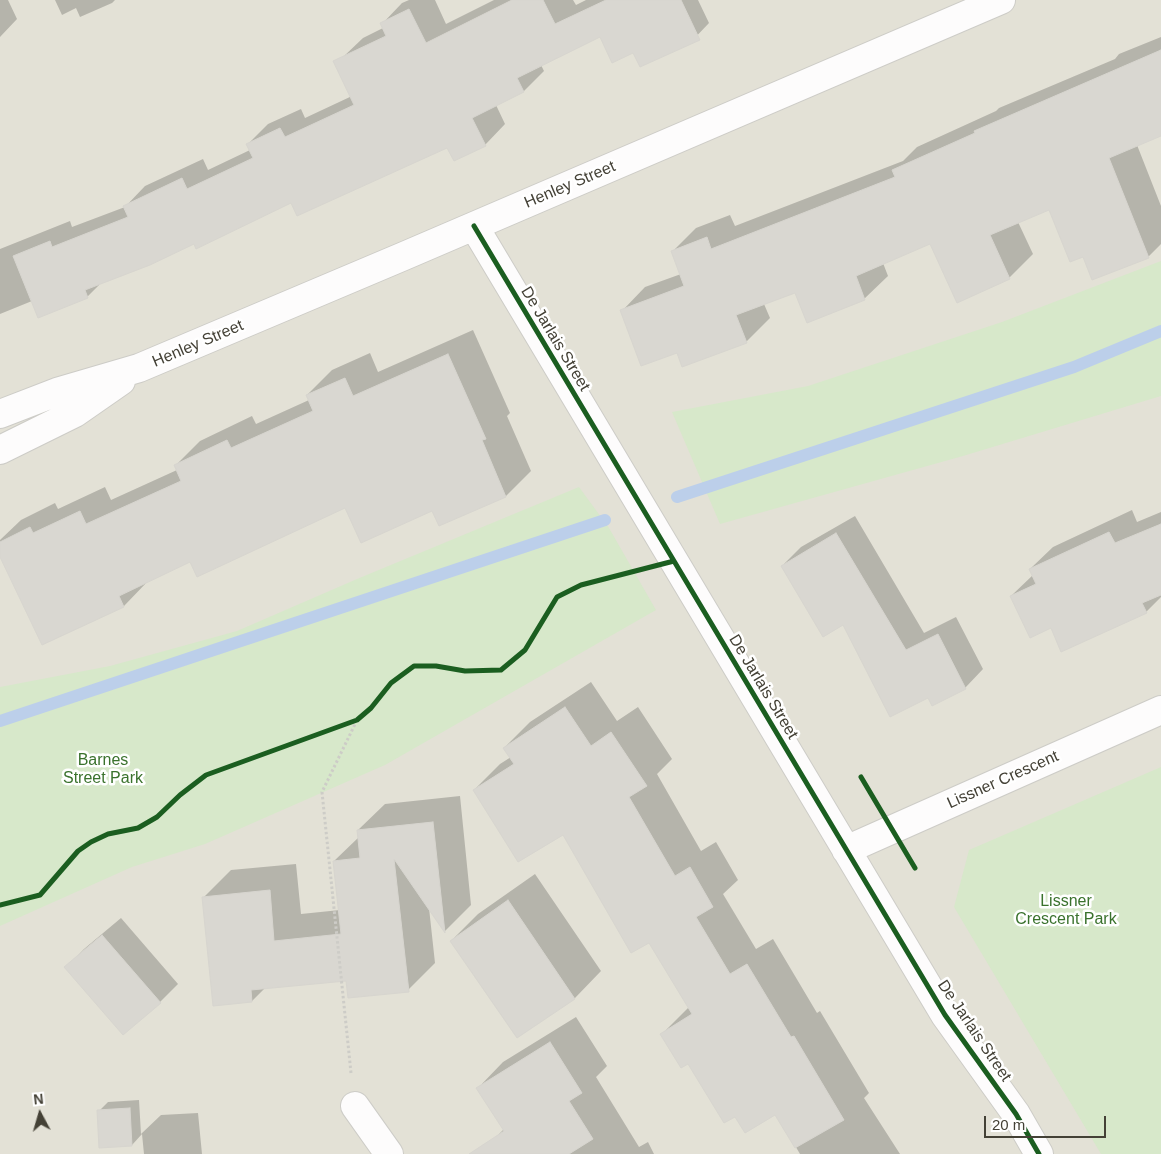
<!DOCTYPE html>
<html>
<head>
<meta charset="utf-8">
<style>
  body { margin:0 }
  #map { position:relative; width:1161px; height:1154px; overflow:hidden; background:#efeee9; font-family:Arial,sans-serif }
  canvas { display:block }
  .north { position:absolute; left:15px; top:1089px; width:50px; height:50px; -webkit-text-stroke:4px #fff; paint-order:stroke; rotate:354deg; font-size:14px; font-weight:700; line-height:20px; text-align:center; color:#444136 }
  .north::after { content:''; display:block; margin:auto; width:18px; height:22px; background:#444136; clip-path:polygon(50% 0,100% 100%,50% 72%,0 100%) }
  .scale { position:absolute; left:984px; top:1116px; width:122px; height:22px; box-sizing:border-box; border:2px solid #444136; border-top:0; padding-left:6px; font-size:15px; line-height:18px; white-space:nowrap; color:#444136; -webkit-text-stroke:4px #fff; paint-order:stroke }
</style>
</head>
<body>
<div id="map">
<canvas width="1161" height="1154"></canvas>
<div class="north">N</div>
<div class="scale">20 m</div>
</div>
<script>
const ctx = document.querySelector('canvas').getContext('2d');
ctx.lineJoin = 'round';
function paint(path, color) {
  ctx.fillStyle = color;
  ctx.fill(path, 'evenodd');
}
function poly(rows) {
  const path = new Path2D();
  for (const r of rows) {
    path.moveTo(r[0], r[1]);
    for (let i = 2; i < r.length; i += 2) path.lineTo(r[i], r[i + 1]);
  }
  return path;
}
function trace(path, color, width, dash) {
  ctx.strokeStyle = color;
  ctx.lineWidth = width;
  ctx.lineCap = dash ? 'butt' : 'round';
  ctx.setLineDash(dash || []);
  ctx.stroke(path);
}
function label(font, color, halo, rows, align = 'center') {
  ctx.font = font + ' Arial,sans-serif';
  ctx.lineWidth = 5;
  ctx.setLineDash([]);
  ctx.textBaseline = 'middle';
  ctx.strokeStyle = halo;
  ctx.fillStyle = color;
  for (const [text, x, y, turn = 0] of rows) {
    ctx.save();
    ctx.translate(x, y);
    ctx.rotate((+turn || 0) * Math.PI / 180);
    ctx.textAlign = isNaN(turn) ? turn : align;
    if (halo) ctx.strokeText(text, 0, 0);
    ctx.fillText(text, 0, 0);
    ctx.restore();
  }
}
const residential = poly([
  [0,0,1161,0,1161,1154,0,1154]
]);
const green = poly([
  [1161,261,1161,396,963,456,720,524,672,412,808,386,1002,322],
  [579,487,609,528,656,610,385,765,205,844,132,867,0,926,0,687,110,666,237,631,357,579],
  [1161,767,1161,1154,1101,1154,954,907,969,850]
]);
const shadow = poly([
  [0,0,8,0,17,19,0,37],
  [55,0,115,0,112,3,80,17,76,8,62,15],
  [409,0,435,0,446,24,494,0,573,0,576,5,586,0,698,0,709,23,689,44,634,51,600,35,541,65,544,71,524,91,496,105,505,124,485,145,448,146,291,202,101,283,87,297,32,301,0,314,0,249,70,221,72,227,125,207,145,186,203,159,208,170,250,150,248,144,268,124,301,109,305,118,352,96,342,58,363,38,383,28,382,24,402,3],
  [1161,37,1161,135,1137,145,1161,206,1161,244,1148,257,1084,256,1050,208,1018,222,1033,254,1009,278,957,301,931,242,883,263,888,276,864,299,796,292,764,304,770,318,746,342,678,351,622,311,645,287,681,274,673,251,696,228,730,215,735,226,903,161,917,147,996,111,999,108,1115,59,1119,54],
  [473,330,510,413,507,416,531,471,506,496,433,509,346,506,190,560,149,580,124,606,43,644,0,554,0,540,21,520,55,503,58,509,105,487,111,500,177,470,175,466,200,441,252,416,256,424,309,400,307,395,332,370,370,353,378,372],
  [1132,510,1137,522,1161,512,1161,597,1146,612,1052,627,1011,596,1033,575,1030,569,1053,547],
  [855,516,924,633,956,617,983,669,965,688,928,696,844,624,782,566,801,547],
  [591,682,617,721,638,707,672,759,657,774,701,851,716,842,738,880,723,894,756,949,773,939,817,1013,820,1011,869,1093,864,1098,900,1154,800,1154,776,1113,736,1115,662,1034,689,1007,649,941,563,834,474,790,500,764,511,757,504,748,530,722],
  [460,796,471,905,445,931,429,908,435,963,408,990,347,979,266,987,252,1001,204,897,231,870,296,864,301,914,340,910,334,861,359,837,358,830,385,804],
  [535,874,601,971,575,998,517,1037,451,941,478,914],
  [121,918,178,984,160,1002,66,968,84,949],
  [576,1017,607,1066,596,1077,639,1147,648,1142,654,1154,504,1154,494,1139,504,1129,478,1088,503,1062],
  [139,1100,141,1134,161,1115,198,1113,202,1154,144,1154,142,1134,132,1145,99,1111,108,1102]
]);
const stream = poly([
  [677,497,1074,367,1161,331],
  [0,721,605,520]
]);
const building = poly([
  [512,0,543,0,555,24,606,0,681,0,700,40,640,67,633,53,612,63,600,37,517,78,524,92,472,118,486,146,454,161,447,148,297,216,291,203,196,249,194,244,150,265,85,290,88,298,38,318,13,256,50,241,52,247,128,217,123,206,182,178,187,189,253,158,246,144,280,128,285,137,354,105,333,61,386,36,380,23,409,9,426,43,512,0],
  [1161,50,1161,136,1109,158,1149,258,1092,280,1083,257,1070,262,1049,210,990,235,1010,279,957,303,930,244,856,276,865,300,807,323,795,293,736,315,747,343,682,367,677,353,641,366,620,310,684,286,671,251,707,237,711,249,895,177,892,170,975,133,974,131,1161,50],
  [448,354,486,439,482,440,506,497,439,526,432,511,361,543,345,508,197,577,190,562,119,596,124,607,42,645,0,557,0,542,30,527,33,533,80,511,86,524,181,481,174,465,227,440,231,448,313,411,306,395,345,378,353,396,448,354],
  [1161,524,1161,595,1142,603,1147,613,1061,652,1051,628,1030,638,1010,596,1036,584,1029,569,1109,532,1115,543,1161,524],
  [836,533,906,650,938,634,966,689,932,706,928,698,890,717,843,625,823,637,781,566,836,533],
  [565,707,591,746,611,732,647,786,629,797,675,876,690,867,713,907,696,917,730,974,747,964,791,1037,794,1036,844,1120,795,1148,775,1115,745,1133,735,1117,724,1123,688,1064,681,1068,660,1034,692,1014,649,943,631,953,563,835,518,862,473,790,514,764,503,748,565,707],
  [433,822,445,933,394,859,409,992,348,998,346,981,251,990,252,1002,213,1006,202,897,270,890,274,941,341,934,333,861,360,858,357,830,433,822],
  [508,900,575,999,517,1038,450,941,508,900],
  [102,935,161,1003,123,1035,64,967,102,935],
  [550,1042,582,1093,569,1101,593,1139,569,1154,469,1154,504,1131,476,1088,550,1042],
  [130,1108,132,1146,99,1148,97,1110,130,1108]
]);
const path = poly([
  [351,1073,322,792,357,720]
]);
const minor = poly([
  [474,226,945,1015,1016,1114,1039,1154],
  [0,414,57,392,139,368,404,256,1001,0],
  [0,450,75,413,121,381],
  [846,850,1161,710],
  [355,1106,389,1154]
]);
const cycleway = poly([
  [474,226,945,1015,1016,1114,1039,1154],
  [861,777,915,868],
  [0,905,40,895,78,851,91,842,108,834,138,828,157,817,180,795,206,775,357,720,371,708,391,683,414,666,436,666,465,671,501,670,525,650,557,597,581,585,674,561]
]);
const streetNames = [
  ["Henley Street",570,185,-23],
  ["De Jarlais Street",555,339,59],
  ["Henley Street",198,344,-23],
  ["De Jarlais Street",763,687,59],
  ["Lissner Crescent",1003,780,-24],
  ["De Jarlais Street",974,1031,56]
];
const parkNames = [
  ["Barnes",103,761],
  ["Street Park",103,779],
  ["Lissner",1066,902],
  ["Crescent Park",1066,920]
];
paint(residential, '#e3e1d6');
paint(green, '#d7e8ca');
paint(shadow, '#0003');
trace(stream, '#bccfea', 12);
paint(building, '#d9d7d1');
trace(building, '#d7d5cf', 1);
trace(minor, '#cdccc7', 30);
trace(path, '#cdccc7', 3, [2.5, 2.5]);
trace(minor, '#fdfcfc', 28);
trace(cycleway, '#1b5e20', 5);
label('16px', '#444136', '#fff', streetNames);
label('16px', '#3a722d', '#fff', parkNames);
</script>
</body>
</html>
